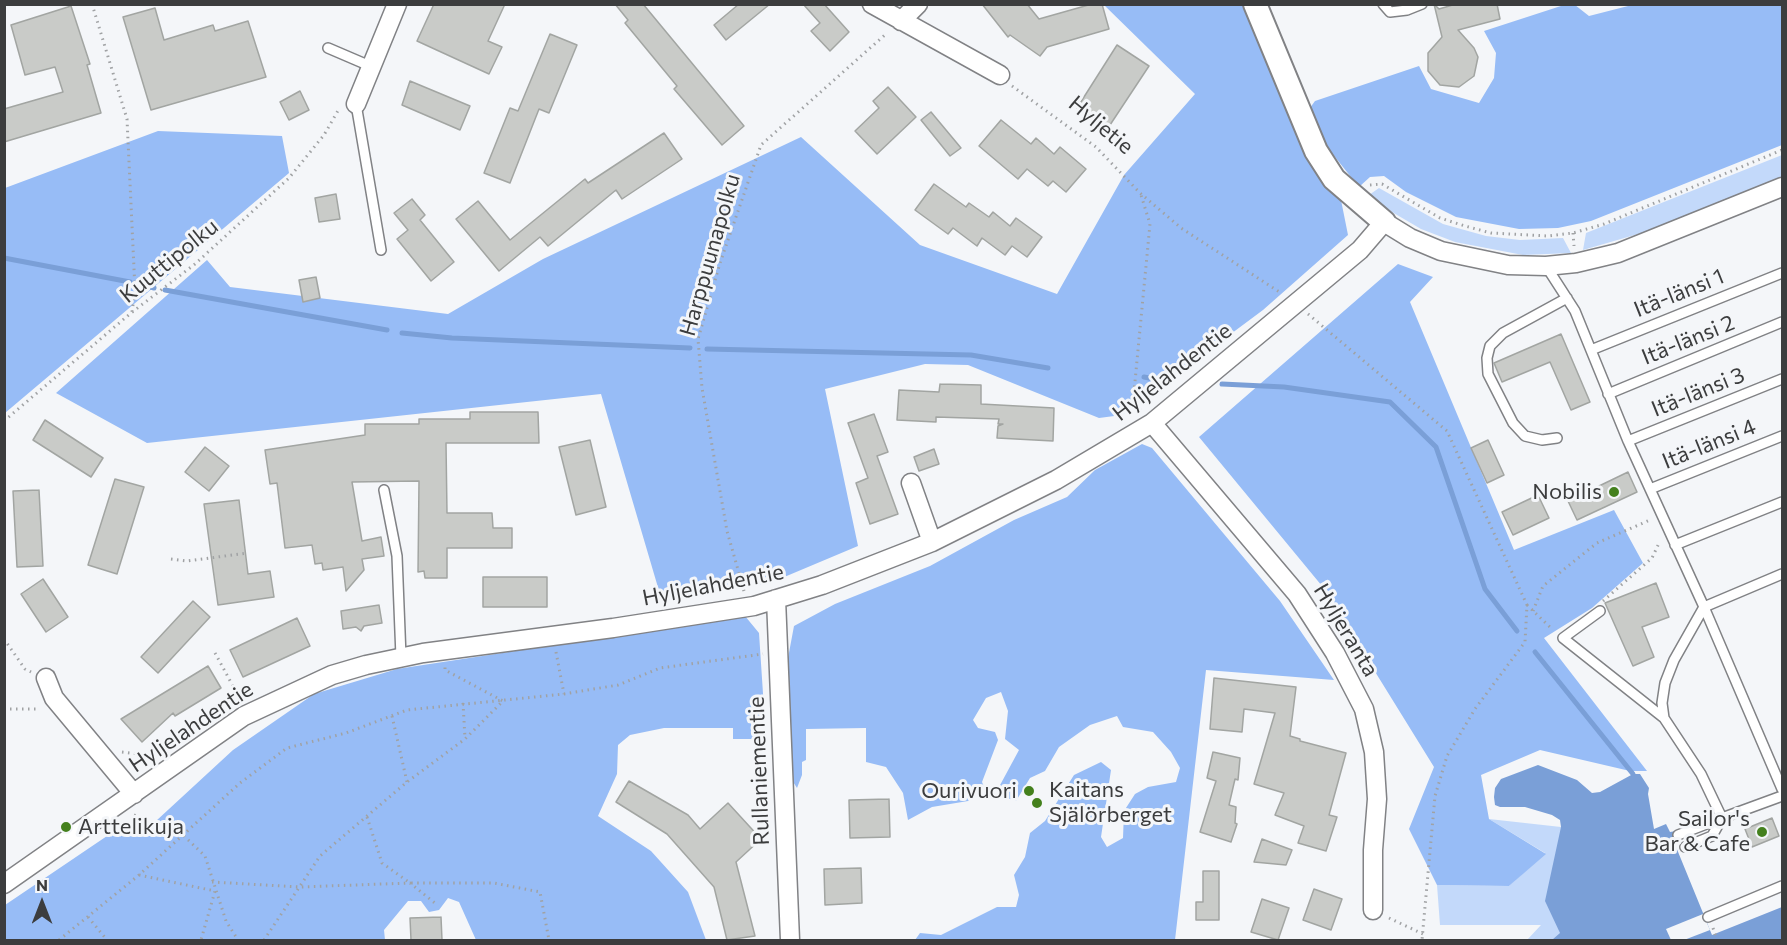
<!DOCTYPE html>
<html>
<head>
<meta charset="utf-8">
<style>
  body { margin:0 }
  #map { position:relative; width:1787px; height:945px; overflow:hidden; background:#f4f6f9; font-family:Commissioner,sans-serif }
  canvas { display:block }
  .frame { position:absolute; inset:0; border:6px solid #3c3d3e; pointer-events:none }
  .north { position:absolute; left:12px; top:873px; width:60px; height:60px; -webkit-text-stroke:4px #f4f6f9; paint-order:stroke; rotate:0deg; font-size:16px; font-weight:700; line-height:24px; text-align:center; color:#3c3d3e }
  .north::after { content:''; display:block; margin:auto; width:21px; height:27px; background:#3c3d3e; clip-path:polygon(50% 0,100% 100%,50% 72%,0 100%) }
</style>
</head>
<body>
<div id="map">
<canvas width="1787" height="945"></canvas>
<div class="frame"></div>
<div class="north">N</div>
</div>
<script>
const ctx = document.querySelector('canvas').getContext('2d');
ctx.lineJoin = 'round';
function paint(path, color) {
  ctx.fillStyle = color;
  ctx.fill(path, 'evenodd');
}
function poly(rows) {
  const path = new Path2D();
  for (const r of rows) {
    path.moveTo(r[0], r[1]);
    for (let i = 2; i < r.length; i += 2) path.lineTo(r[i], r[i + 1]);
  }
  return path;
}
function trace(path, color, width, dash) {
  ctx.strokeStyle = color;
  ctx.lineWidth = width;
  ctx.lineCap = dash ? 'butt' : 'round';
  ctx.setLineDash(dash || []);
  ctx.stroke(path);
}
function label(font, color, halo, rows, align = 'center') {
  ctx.font = font + ' Commissioner,sans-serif';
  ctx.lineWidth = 6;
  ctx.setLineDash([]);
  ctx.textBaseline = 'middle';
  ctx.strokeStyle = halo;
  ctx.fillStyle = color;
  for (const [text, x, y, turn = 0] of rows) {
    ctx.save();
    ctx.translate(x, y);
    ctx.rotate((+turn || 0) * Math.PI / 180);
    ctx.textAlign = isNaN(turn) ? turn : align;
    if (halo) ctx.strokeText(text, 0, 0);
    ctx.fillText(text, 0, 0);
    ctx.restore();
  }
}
const green = poly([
  [1782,155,1782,177,1645,232,1583,250,1586,233],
  [1379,188,1443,224,1486,236,1520,240,1563,238,1571,253,1523,255,1455,242,1421,229,1392,212,1369,195],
  [1489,819,1561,827,1591,940,1527,940,1541,925,1440,925,1437,885,1509,886,1545,853]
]);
const forest = poly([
  [1104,5,1248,5,1340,195,1348,235,1263,310,1122,415,1099,418,968,365,925,364,825,389,858,546,770,583,662,601,601,394,147,443,56,393,207,260,230,287,448,314,543,259,801,137,920,245,1057,294,1124,175,1195,94],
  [1564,5,1575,5,1589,16,1632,5,1782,5,1782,145,1591,221,1558,228,1519,229,1456,217,1406,192,1384,176,1370,177,1359,187,1331,152,1307,112,1315,101,1419,66,1431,89,1479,103,1494,78,1496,53,1484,31],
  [158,131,282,136,289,173,5,413,5,188],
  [1398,264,1433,277,1410,302,1514,550,1614,510,1643,563,1592,608,1544,638,1647,771,1630,771,1540,750,1481,775,1489,819,1546,854,1509,886,1437,885,1409,829,1434,767,1322,586,1199,437],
  [1142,444,1152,448,1280,601,1334,680,1206,670,1175,940,915,940,920,933,941,935,997,907,1016,907,1019,895,1014,875,1025,857,1030,833,1045,821,1074,775,1101,762,1111,770,1101,837,1107,847,1123,838,1124,811,1135,794,1148,787,1176,782,1180,768,1171,752,1153,732,1123,727,1117,716,1090,725,1059,747,1045,771,1030,778,1016,801,1004,797,999,787,1019,750,1005,739,1008,711,1001,692,986,698,973,720,978,728,995,732,998,740,982,782,985,789,968,801,932,807,908,820,903,793,886,767,866,762,866,728,806,729,806,760,802,762,802,775,797,788,790,777,788,658,794,626,835,604,930,566,1014,520,1067,497,1095,470],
  [745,616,759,633,766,739,733,739,733,728,664,728,630,735,618,745,617,774,598,816,651,851,688,892,706,940,476,940,459,902,448,898,439,910,429,912,421,901,408,901,384,930,385,940,5,940,5,905,107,836,156,821,233,750,314,694,397,669]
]);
const water = poly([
  [1538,765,1577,780,1592,793,1600,792,1633,774,1640,774,1649,788,1648,794,1654,829,1666,824,1670,832,1676,831,1680,839,1674,842,1712,935,1782,907,1782,940,1552,940,1560,933,1545,901,1561,827,1560,820,1552,815,1525,807,1500,807,1495,805,1494,797,1495,788,1501,779]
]);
const pier = poly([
  [1703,914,1710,930,1684,940,1671,940,1666,929]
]);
const stream = poly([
  [4,258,130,282],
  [140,284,154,288],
  [165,290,387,330],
  [402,333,452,338,690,348],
  [707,349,971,355,1048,368],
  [1144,377,1164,381],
  [1222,384,1284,387,1390,402,1436,447,1485,589,1517,631],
  [1535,652,1633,774]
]);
const building = poly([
  [434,4,505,4,488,41,502,47,489,74,417,41,434,4],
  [615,4,643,4,744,126,722,145,674,89,677,86,625,23,628,20,615,4],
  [739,4,770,4,726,40,714,25,739,4],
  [803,4,824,4,849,32,830,51,811,31,820,23,803,4],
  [982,4,1027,4,1039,19,1092,4,1102,4,1109,29,1047,47,1040,56,1010,35,1008,37,982,4],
  [1434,4,1439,9,1456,4,1497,4,1500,19,1458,30,1474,48,1478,57,1474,76,1459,87,1440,85,1428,71,1428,53,1442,37,1434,4],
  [71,6,90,64,87,65,101,113,4,142,4,109,63,92,55,67,25,75,11,25,71,6],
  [155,8,164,40,213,25,215,31,248,21,266,77,151,110,123,17,155,8],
  [550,34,577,45,549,113,539,109,510,183,484,173,510,108,518,111,550,34],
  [1117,45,1149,66,1108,128,1077,108,1117,45],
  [410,81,470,106,460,130,402,105,410,81],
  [888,87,916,117,877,154,855,131,879,108,873,101,888,87],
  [300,91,309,110,289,120,280,102,300,91],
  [931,112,961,148,950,156,921,120,931,112],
  [1001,120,1031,144,1036,138,1054,154,1060,147,1086,169,1066,192,1053,181,1048,186,1027,169,1018,179,979,146,1001,120],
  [664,133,682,159,622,199,616,190,548,246,540,237,499,271,456,219,478,201,510,240,585,179,588,183,664,133],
  [934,184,966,207,969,203,989,217,993,212,1010,226,1016,218,1042,237,1027,257,1012,246,1005,255,982,238,977,246,953,228,948,234,915,210,934,184],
  [336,194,340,219,319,222,315,198,336,194],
  [412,199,425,215,420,220,454,262,431,281,397,239,408,230,394,213,412,199],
  [316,277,320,298,303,302,299,280,316,277],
  [1561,334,1590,402,1571,410,1550,362,1502,382,1494,363,1561,334],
  [940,384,981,385,981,404,1054,408,1053,441,997,438,998,426,1003,424,998,424,999,419,936,417,936,422,897,420,899,390,939,392,940,384],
  [470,412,538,412,539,443,446,443,447,513,492,513,493,528,512,528,512,548,447,548,447,578,425,578,424,571,418,572,419,481,352,482,362,541,381,537,384,556,362,559,364,570,346,591,343,567,323,570,322,563,315,564,312,545,285,548,277,483,270,484,265,450,365,435,365,424,419,424,419,419,470,419,470,412],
  [874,414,888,452,877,456,898,514,870,524,856,483,868,478,848,423,874,414],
  [45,420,103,458,91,477,33,440,45,420],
  [590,440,606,507,576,515,559,447,590,440],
  [1488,440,1504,475,1487,483,1471,448,1488,440],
  [205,447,229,466,209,491,185,472,205,447],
  [934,449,939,464,919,471,914,457,934,449],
  [1628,472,1637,492,1577,520,1568,501,1628,472],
  [115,479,144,487,117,574,88,565,115,479],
  [39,490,43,566,17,567,13,491,39,490],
  [1538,495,1549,518,1513,535,1502,512,1538,495],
  [239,500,248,574,270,571,274,597,218,605,204,504,239,500],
  [483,577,547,577,547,607,483,607,483,577],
  [43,579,68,617,46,632,21,594,43,579],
  [1656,583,1669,617,1642,627,1654,657,1633,666,1605,603,1656,583],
  [193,601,210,617,158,673,141,657,193,601],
  [379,605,382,623,364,626,361,631,356,627,343,629,341,611,379,605],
  [297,618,310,646,243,677,230,650,297,618],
  [208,666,221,688,175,716,173,713,142,742,121,719,208,666],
  [1214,678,1296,687,1290,736,1300,739,1300,741,1346,753,1329,815,1337,817,1326,851,1298,843,1304,826,1275,815,1284,793,1254,784,1275,713,1244,709,1242,732,1210,729,1214,678],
  [1213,752,1240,758,1238,780,1235,779,1229,805,1236,807,1235,823,1237,824,1231,842,1200,832,1216,781,1207,778,1213,752],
  [629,781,688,815,700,829,728,803,761,839,736,862,755,936,727,940,714,887,667,834,616,802,629,781],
  [889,799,890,837,850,838,849,800,889,799],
  [1772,818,1779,836,1752,847,1745,829,1772,818],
  [1262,839,1292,850,1286,865,1254,862,1262,839],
  [861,868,862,903,825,905,824,869,861,868],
  [1203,871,1219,871,1219,920,1196,920,1196,902,1203,902,1203,871],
  [1314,889,1342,899,1331,930,1303,920,1314,889],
  [1262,899,1289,908,1278,940,1251,932,1262,899],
  [441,917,442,940,411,940,410,918,441,917]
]);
const path = poly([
  [92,4,127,119,135,290,132,312],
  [1012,86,1096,147,1140,193,1181,228,1281,293],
  [1370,185,1382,184,1440,218,1465,226,1491,233,1548,236,1573,233,1604,224,1782,150],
  [1573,233,1574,246],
  [1308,314,1447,431,1527,605,1525,642,1475,709,1447,756,1435,796,1422,940],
  [1140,410,1134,392,1150,224,1141,195],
  [4,421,131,313,195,264,289,178,324,135,339,109],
  [171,559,187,561,248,553],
  [744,591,727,531,702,388,698,339,720,263,761,145,887,33],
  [1603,601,1652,558,1660,541],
  [1527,605,1552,629],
  [1533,611,1543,586,1597,543,1650,520],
  [4,639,25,669,31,672],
  [556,652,564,694],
  [215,653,240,699],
  [463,703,465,738],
  [4,709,39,709],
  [392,716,407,782],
  [122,752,155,756],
  [134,815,183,835,205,856,226,921,238,940],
  [367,817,382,863,410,883,494,883,540,892,549,940],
  [139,875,215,891,201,940],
  [212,882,300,887,410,883,436,904],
  [88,917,107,940],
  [1389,918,1423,934],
  [1713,928,1717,940],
  [59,940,139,875,240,783,287,748,346,733,407,710,564,694,618,685,660,668,763,654],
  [264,940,320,856,407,782,465,739,503,701,445,670,445,667]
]);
const service = poly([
  [1383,4,1390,12,1407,10,1422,4],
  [328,48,370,66],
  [356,104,381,250],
  [1546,266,1575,311,1628,441,1704,607,1782,789],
  [1591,350,1782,273],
  [1608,394,1782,322],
  [1557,438,1542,440,1525,436,1513,423,1488,374,1487,358,1490,346,1503,333,1567,298],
  [1628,441,1782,379],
  [1650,489,1782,436],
  [384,490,397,556,401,657],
  [1675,545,1782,502],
  [1600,611,1563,638,1664,718],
  [1678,835,1722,818,1701,774,1664,718,1662,703,1665,683,1674,660,1704,607,1782,574],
  [1685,847,1712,836,1722,818,1782,796],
  [1708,917,1782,886]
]);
const minor = poly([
  [872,4,1000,75],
  [901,21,918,4],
  [356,104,397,4],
  [1152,423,1297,594,1335,653,1364,709,1374,752,1377,799,1373,850,1373,910],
  [911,483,932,542],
  [776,599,790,940],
  [46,678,54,698,134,794],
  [4,884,244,716,332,675,366,665,423,653,613,628,754,606,822,585,932,542,1056,480,1152,423,1360,250,1384,222,1410,238,1441,251,1508,265,1546,266,1576,263,1618,253,1782,187]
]);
const tertiary = poly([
  [1255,4,1316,151,1334,179,1384,222]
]);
const markers = [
  [1614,492,6,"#44801d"],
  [1029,791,6,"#44801d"],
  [1037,803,6,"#44801d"],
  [66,827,6,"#44801d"],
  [1762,832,6,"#44801d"]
];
const streetNames = [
  ["Hyljetie",1101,125,40],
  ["Harppuunapolku",710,255,-74],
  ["Kuuttipolku",169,261,-39],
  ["Itä-länsi 1",1679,293,-22],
  ["Itä-länsi 2",1688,340,-22],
  ["Hyljelahdentie",1172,372,-38],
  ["Itä-länsi 3",1698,392,-22],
  ["Itä-länsi 4",1709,444,-22],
  ["Hyljelahdentie",713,585,-11],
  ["Hyljeranta",1346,630,59],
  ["Hyljelahdentie",191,727,-34],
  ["Rullaniementie",759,771,-92]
];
const poiNames = [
  ["Nobilis",1602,492],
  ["Kaitans",1049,790,"left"],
  ["Själörberget",1049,815,"left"],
  ["Ourivuori",1017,791],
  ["Sailor's",1750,819],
  ["Bar & Cafe",1750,844],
  ["Arttelikuja",78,827,"left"]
];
paint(green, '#c3d9fa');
paint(forest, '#97bcf6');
paint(water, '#7a9fd7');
paint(pier, '#f4f6f9');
trace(stream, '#7a9fd7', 5);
paint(building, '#c9cbc8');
trace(building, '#a2a5a2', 1.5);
trace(service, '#818285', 12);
trace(minor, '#818285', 21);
trace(tertiary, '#818285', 26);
trace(path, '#a0a2a4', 3, [1.5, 4.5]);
trace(service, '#fff', 9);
trace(minor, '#fff', 18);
trace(tertiary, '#fff', 22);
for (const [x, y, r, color] of markers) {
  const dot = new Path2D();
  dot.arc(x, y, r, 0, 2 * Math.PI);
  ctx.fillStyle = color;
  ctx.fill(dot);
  trace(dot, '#f4f6f9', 2);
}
label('22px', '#3c3d3e', '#f4f6f9', streetNames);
label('22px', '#3c3d3e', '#f4f6f9', poiNames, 'right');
</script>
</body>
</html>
